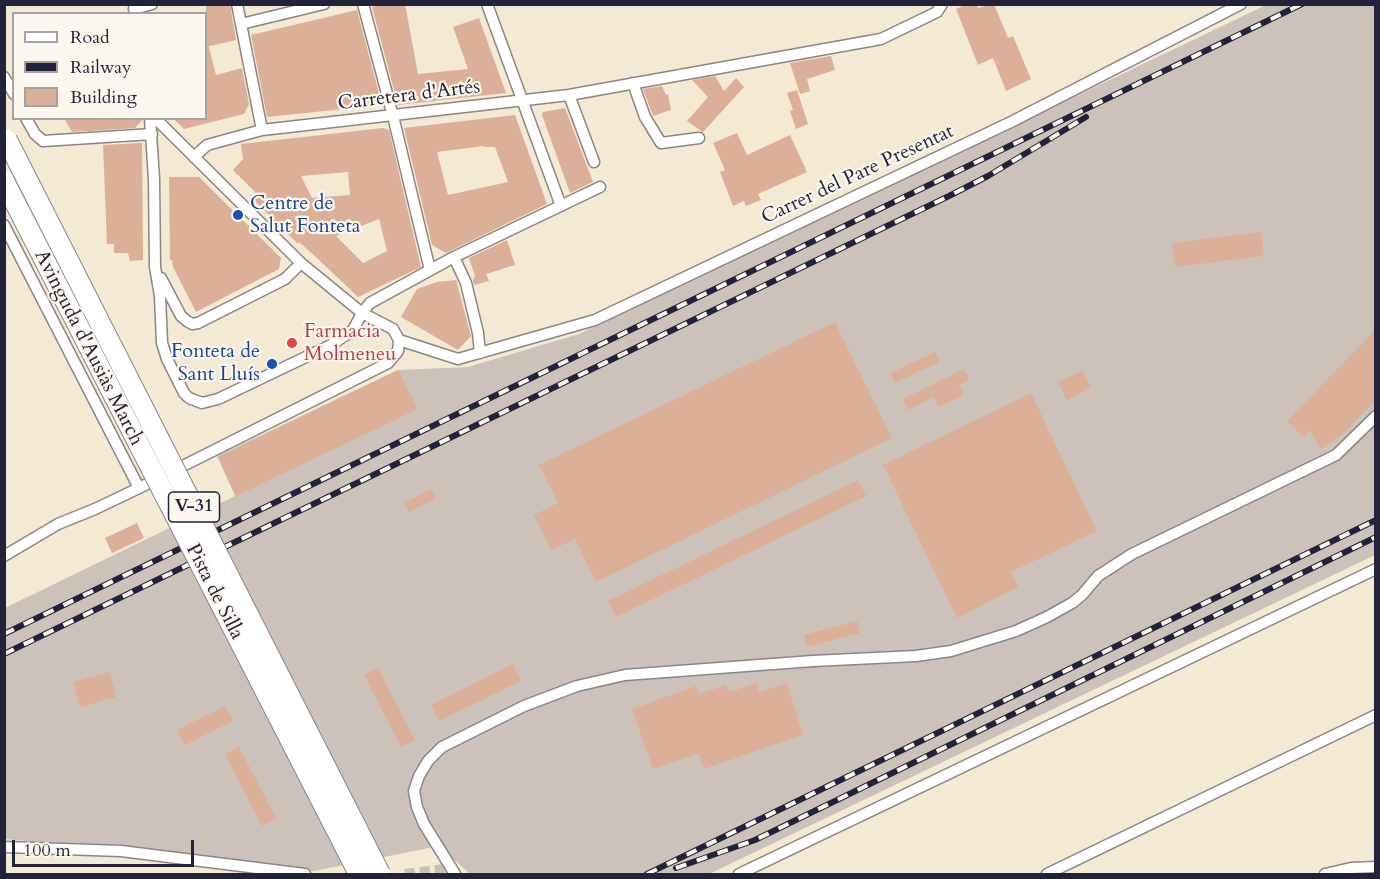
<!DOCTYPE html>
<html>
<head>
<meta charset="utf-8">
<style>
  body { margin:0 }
  #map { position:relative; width:1380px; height:879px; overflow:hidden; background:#f4e9d2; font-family:Cardo,serif }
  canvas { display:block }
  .frame { position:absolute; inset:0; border:6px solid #22223b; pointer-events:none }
  .legend { position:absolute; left:12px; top:12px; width:195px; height:108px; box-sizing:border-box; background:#fbf7ec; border:2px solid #a4a2a5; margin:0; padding:8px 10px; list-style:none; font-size:18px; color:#22223b }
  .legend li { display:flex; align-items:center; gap:12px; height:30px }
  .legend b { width:30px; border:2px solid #a4a2a5 }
  .scale { position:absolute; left:12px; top:840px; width:182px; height:27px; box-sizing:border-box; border:3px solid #22223b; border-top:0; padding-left:8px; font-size:18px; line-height:21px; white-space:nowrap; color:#22223b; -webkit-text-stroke:4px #fbf7ec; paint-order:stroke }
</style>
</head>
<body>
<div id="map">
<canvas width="1380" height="879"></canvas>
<div class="frame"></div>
<ul class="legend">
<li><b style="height:8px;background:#fff"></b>Road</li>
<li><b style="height:8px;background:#22223b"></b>Railway</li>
<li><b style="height:16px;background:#dcb098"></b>Building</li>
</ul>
<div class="scale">100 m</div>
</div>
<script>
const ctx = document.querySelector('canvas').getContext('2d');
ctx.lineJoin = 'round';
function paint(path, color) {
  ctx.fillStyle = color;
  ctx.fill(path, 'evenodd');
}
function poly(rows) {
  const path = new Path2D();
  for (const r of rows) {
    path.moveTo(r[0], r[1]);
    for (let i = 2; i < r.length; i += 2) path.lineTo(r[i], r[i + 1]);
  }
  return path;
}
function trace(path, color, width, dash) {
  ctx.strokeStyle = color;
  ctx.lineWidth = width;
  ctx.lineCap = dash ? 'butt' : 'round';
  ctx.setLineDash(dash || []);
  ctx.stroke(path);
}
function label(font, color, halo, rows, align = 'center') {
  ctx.font = font + ' Cardo,serif';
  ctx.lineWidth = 4.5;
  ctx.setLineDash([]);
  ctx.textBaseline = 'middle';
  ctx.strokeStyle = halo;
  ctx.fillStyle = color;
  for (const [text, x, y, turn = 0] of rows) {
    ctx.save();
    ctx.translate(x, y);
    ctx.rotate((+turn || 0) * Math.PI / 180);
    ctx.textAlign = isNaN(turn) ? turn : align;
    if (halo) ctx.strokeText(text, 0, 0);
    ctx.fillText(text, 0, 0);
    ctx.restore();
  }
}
const industrial = poly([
  [1266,5,1375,5,1375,555,709,874,470,874,439,846,314,871,5,839,5,608,235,496,217,456,398,370,468,367,579,334]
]);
const building = poly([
  [206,4,230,4,236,40,206,47,209,47,216,75,242,68,249,104,244,114,184,129,173,118,206,118],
  [384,4,405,4,418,74,468,69,453,27,479,18,506,93,398,105,372,7],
  [967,4,977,4,978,8,994,4,1008,38,1013,36,1031,79,1006,91,993,58,978,65,956,9],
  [357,10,382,105,267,117,251,35],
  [831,56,835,70,807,79,810,91,800,94,790,63],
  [715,76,724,91,736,78,744,87,703,132,687,121,708,97,692,80],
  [662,86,666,95,668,94,671,110,653,116,643,89],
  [797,90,808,124,796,129,790,111,793,110,787,93],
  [565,108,593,182,570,193,542,115,543,112],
  [515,115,547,204,446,253,432,245,404,128],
  [484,146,484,147,495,147,508,182,448,195,437,152],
  [64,118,143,118,143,119,135,128,72,132],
  [383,128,389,130,421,267,358,297,317,258,299,242,298,244,250,196,256,193,233,170,243,159,241,144],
  [348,172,350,195,312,198,301,176],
  [379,219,387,251,363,263,336,236],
  [737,133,747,155,790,135,807,172,758,194,761,200,746,206,744,201,733,206,720,172,725,170,713,143],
  [142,143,143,260,130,261,128,253,114,253,114,244,107,244,103,145],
  [169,177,199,177,281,258,279,269,196,312,173,267,172,260,170,260],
  [1261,232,1264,256,1175,267,1172,243],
  [507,240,515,265,486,274,489,281,474,285,473,280,475,276,469,258],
  [456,280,471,336,458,350,401,317,417,289,437,282],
  [835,322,892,438,596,582,575,539,551,550,534,515,558,503,539,465],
  [1376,329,1376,400,1345,432,1321,450,1310,431,1304,437,1287,421],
  [935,352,939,362,895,383,890,373],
  [964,369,969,380,959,385,964,395,939,407,934,397,908,410,903,399],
  [398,370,418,409,236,496,218,457],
  [1083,370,1091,388,1067,400,1058,382],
  [1031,393,1097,531,1011,572,1018,587,957,618,883,465],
  [858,480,866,496,616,617,608,601],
  [431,489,436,499,409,512,404,503],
  [137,523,144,538,112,553,105,538],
  [857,621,860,633,807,647,804,635],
  [513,664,521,681,439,721,431,705],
  [378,668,415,740,401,747,364,675],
  [110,672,116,697,80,707,73,682],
  [757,683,759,692,787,683,803,735,704,769,699,753,653,769,632,709,696,686,699,694,726,685,729,692],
  [225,706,233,721,185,745,177,730],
  [239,747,276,818,262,826,225,754]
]);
const streetTunnel = poly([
  [405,874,452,868]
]);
const street = poly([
  [237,4,262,130],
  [363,4,393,116,430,270],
  [487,4,561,206],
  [134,9,152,4],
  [241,24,324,4],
  [4,77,14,94],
  [633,83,645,117,661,143,699,138],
  [569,95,594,162],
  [26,118,35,134,43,141,152,134],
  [150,118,154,179,155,267,160,296,162,343,167,359,184,393,189,398,202,403,218,399,331,345,353,330,362,313,370,303,454,257,600,187],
  [194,157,207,145,262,130,569,95,881,39,937,12,942,4],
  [4,225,139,488],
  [454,257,466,283,478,333,480,353],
  [161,278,181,316,187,321,192,324,198,323,285,279,301,263],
  [399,340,458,359,595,320,1011,122,1241,4],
  [4,556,58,524,95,509,139,488,388,363,398,351,399,340,393,329,362,313,301,263,155,118],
  [4,847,121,851,305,874],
  [455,874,424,824,417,807,414,791,419,776,428,761,442,747,524,706,577,686,625,675,813,661,916,656,951,651,1016,631,1047,617,1072,603,1082,595,1098,576,1132,554,1336,455,1376,416],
  [739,874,1376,569],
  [1047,874,1376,715],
  [1325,874,1351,868,1376,867]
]);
const rail = poly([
  [4,634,1302,4],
  [4,654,949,196,988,176,1086,117],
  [676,868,755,840,1376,537],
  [647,874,1376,520]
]);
const highwayBridge = poly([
  [7,140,380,874],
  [4,181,359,874]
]);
const markers = [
  [238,215,6,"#1a4fb4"],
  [292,343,6,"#e0444e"],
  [272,364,6,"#1a4fb4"]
];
const shields = [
  [194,507,51]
];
const shieldNames = [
  ["V-31",194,507]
];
const streetNames = [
  ["Carretera d'Artés",409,96,-7],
  ["Carrer del Pare Presentat",858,175,-25],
  ["Avinguda d'Ausiàs March",88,348,63],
  ["Pista de Silla",214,592,63]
];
const transitNames = [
  ["Centre de",250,204],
  ["Salut Fonteta",250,227],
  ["Fonteta de",260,352,"right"],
  ["Sant Lluís",260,375,"right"]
];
const healthNames = [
  ["Farmacia",304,332],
  ["Molmeneu",304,355]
];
paint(industrial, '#cdc2b9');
paint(building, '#dcb098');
trace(streetTunnel, '#cac1b4', 10, [10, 5]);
trace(street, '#8b8686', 13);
trace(street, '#fff', 10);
trace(rail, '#22223b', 6);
trace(rail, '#fbf7ec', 4, [11]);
trace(highwayBridge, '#8b8686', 22, []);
trace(highwayBridge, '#fff', 20);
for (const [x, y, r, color] of markers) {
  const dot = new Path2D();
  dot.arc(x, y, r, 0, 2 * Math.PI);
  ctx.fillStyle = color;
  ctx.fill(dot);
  trace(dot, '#fbf7ec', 2);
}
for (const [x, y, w] of shields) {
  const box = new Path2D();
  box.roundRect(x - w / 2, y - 15, w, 30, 4.5);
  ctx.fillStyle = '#fbf7ec';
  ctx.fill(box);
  trace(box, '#22223b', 1.5);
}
label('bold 18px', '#22223b', null, shieldNames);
label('20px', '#22223b', '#fbf7ec', streetNames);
label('20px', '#164399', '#fbf7ec', transitNames, 'left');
label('20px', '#be3a42', '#fbf7ec', healthNames, 'left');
</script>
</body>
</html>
